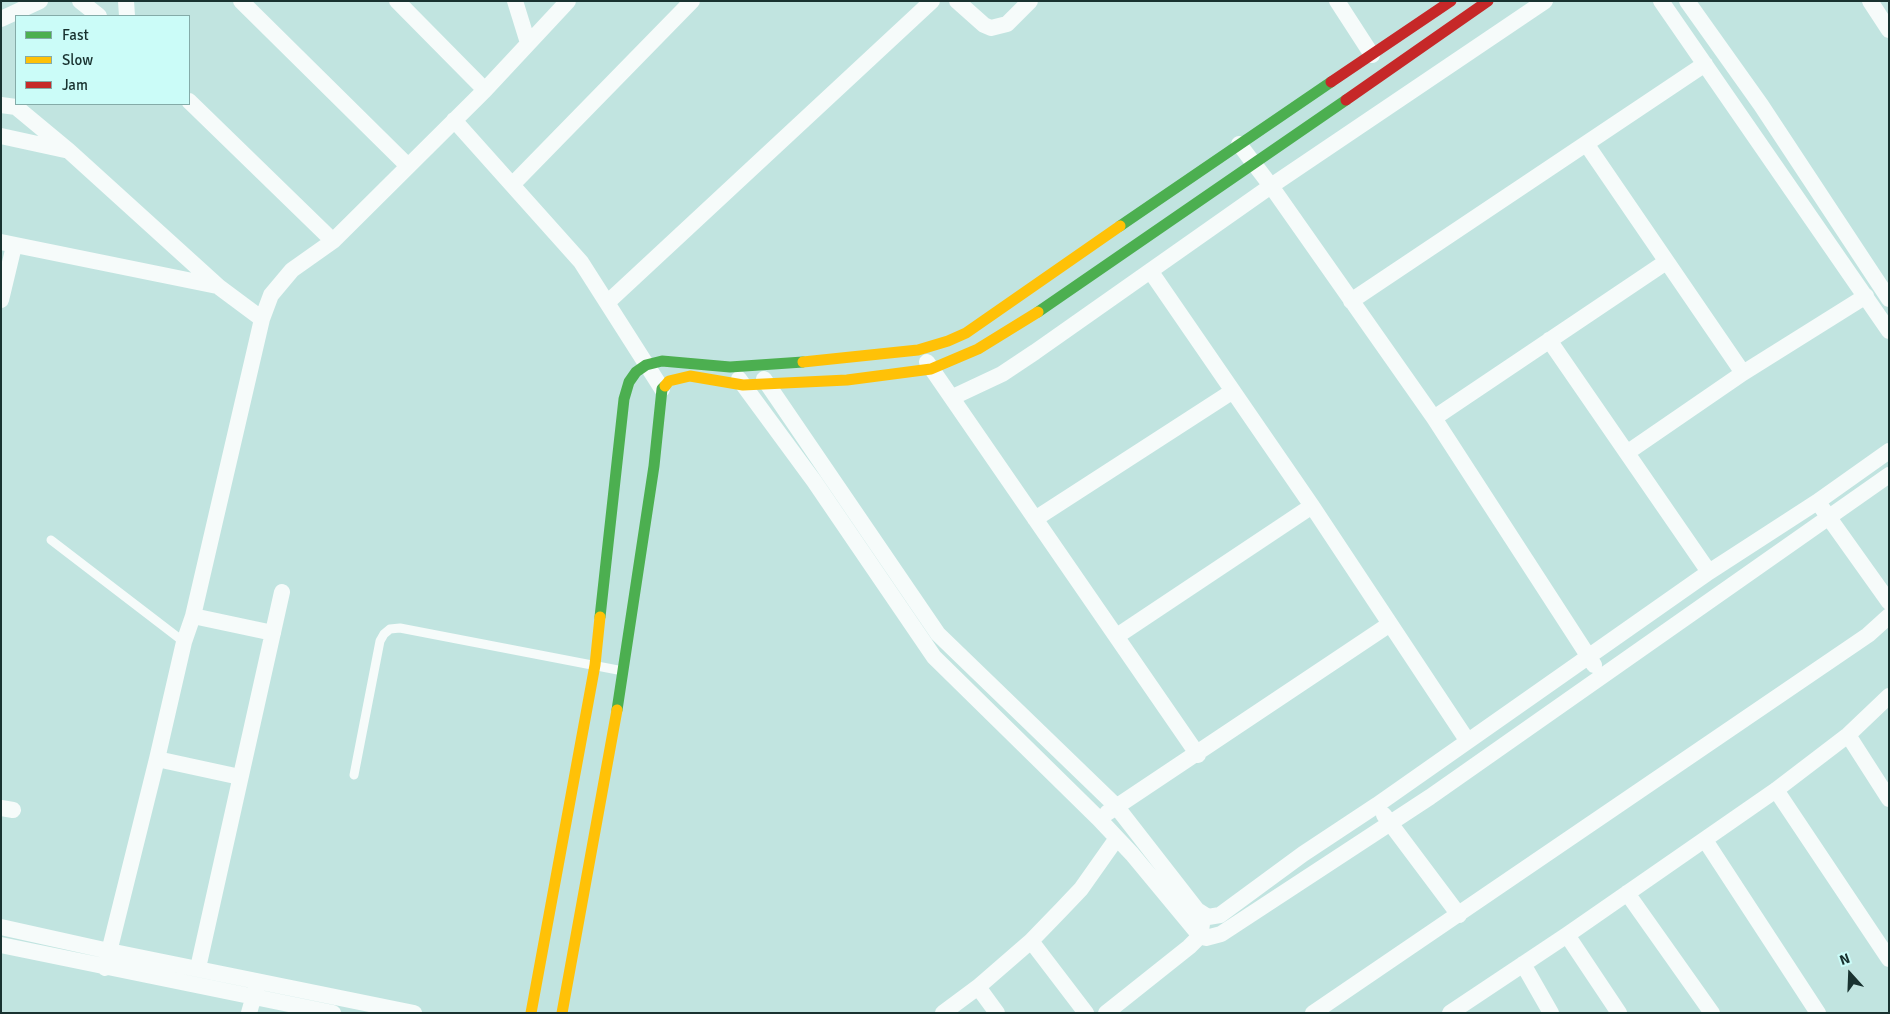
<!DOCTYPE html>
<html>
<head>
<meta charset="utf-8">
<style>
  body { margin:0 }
  #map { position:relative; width:1890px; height:1014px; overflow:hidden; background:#c1e4e0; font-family:Signika,sans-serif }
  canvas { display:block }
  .frame { position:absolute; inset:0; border:2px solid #193230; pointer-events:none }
  .legend { position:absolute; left:15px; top:15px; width:175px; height:90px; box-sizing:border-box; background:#cbfcf8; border:1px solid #84aba8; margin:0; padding:6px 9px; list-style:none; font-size:15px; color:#193230 }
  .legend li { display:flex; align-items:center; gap:10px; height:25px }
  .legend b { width:25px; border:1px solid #84aba8 }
  .north { position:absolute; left:1825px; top:949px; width:50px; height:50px; -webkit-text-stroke:4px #cbfcf8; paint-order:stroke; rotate:340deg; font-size:14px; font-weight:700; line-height:20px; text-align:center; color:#193230 }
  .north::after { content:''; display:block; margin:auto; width:18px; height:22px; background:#193230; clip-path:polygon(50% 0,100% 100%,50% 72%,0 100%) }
</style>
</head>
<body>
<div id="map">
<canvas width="1890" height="1014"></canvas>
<div class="frame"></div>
<ul class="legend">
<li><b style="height:6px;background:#4caf50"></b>Fast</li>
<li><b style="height:6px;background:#ffc107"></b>Slow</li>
<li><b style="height:6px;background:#c62828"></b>Jam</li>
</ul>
<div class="north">N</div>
</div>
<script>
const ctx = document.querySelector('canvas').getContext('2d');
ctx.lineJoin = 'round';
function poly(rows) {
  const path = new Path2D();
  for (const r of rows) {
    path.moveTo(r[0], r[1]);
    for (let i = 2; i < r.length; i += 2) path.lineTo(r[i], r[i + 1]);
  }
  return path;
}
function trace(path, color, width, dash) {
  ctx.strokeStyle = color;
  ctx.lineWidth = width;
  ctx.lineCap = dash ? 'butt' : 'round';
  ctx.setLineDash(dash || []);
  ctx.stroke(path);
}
const lane = poly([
  [51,540,184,642],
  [354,775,380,641,384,634,390,629,400,628,623,671]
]);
const street = poly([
  [80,1,99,16],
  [126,1,127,16],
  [241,1,408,166],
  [397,1,485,90],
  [515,1,528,43],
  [957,1,984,25,991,28,1007,24,1030,1],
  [1337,1,1372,55],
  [1661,1,1889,331],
  [1687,1,1761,105,1889,299],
  [1870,1,1889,30],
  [1,19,40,1],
  [189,101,333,241],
  [1,105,16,107,69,151,219,287,262,319],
  [454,120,581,262,662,389],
  [1,136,65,150],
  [1239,144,1271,186,1434,418,1594,665],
  [1587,145,1743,373],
  [513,184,692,1],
  [1,242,217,286],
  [1151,272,1312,506,1467,740],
  [1,300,14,246],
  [1351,301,1705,64],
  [608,302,932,1],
  [1549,340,1709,572],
  [927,362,1198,755],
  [739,379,814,481,934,657,1099,819,1132,854,1200,936,1206,938,1221,934,1430,797,1889,475],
  [764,379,938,634,1116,806,1197,910,1208,917,1220,915,1303,854,1377,805,1709,572,1817,502,1889,451],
  [953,397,1002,374,1035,352,1271,186,1545,1],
  [1434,418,1666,262],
  [1628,452,1743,373,1866,296],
  [1822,508,1889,602],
  [1035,519,1233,391],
  [193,616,273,633],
  [1117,636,1312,506],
  [1848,735,1889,799],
  [157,759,240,777],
  [1776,790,1889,959],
  [1,808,13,810],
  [1107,813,1390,624],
  [1384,815,1459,915],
  [1705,840,1818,1013],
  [1627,893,1712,1013],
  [1,927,109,951,414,1013],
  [1567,935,1619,1013],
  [1031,941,1086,1013],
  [1,945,333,1013],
  [1523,964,1551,1013],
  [105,968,157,759,184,642,193,616,262,319,271,295,292,270,333,241,485,90,568,1],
  [198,968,282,592],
  [978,987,997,1013],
  [249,1013,256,988],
  [943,1013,978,987,1031,941,1062,909,1081,889,1117,838],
  [1106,1013,1189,947,1200,936,1202,924],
  [1313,1013,1868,635,1889,616],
  [1450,1013,1567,935,1776,790,1848,735,1889,696]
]);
const fast = poly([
  [1120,226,1331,82],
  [1038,312,1346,100],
  [600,617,624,399,629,382,636,372,646,365,662,361,730,367,803,362],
  [617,710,654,466,662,389,665,386]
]);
const slow = poly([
  [803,362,918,350,948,341,966,333,1120,226],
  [665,386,669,381,690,376,743,385,847,380,931,369,978,349,1038,312],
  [531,1013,595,665,600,617],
  [562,1013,617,710]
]);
const jam = poly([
  [1331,82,1451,1],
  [1346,100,1488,1]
]);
trace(lane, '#f6fbfa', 9);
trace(street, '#f6fbfa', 16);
trace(fast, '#4caf50', 11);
trace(slow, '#ffc107', 11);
trace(jam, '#c62828', 11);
</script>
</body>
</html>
